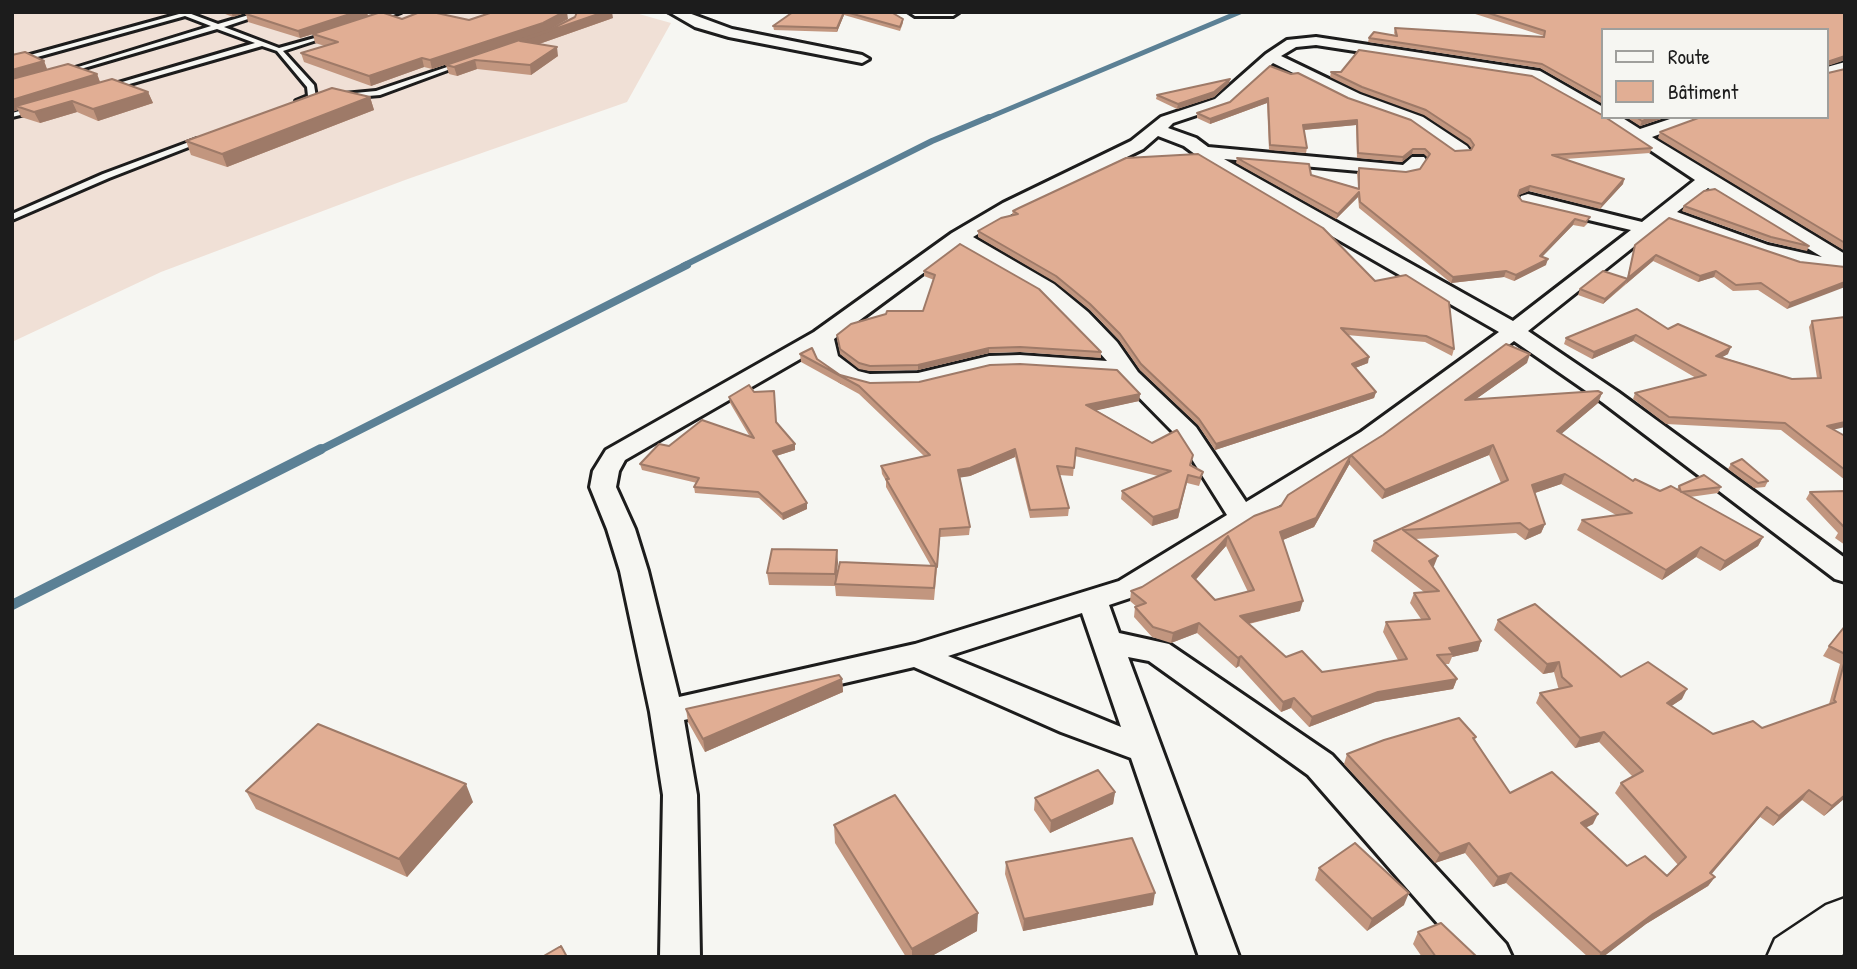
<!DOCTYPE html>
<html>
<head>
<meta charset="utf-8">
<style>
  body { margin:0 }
  #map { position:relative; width:1857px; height:969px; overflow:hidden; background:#f6f6f2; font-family:"Patrick Hand",sans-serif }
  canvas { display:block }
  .frame { position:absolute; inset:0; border:14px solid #1c1c1c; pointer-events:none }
  .legend { position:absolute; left:1601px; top:28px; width:228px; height:91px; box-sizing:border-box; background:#f6f6f2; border:2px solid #9f9f9c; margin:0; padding:9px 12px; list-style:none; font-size:21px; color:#1c1c1c }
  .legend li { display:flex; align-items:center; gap:14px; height:35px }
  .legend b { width:35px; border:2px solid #9f9f9c }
</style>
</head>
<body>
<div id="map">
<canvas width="1857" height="969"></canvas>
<div class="frame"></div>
<ul class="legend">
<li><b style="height:9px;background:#f6f6f2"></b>Route</li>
<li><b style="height:19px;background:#e1ae94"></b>Bâtiment</li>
</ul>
</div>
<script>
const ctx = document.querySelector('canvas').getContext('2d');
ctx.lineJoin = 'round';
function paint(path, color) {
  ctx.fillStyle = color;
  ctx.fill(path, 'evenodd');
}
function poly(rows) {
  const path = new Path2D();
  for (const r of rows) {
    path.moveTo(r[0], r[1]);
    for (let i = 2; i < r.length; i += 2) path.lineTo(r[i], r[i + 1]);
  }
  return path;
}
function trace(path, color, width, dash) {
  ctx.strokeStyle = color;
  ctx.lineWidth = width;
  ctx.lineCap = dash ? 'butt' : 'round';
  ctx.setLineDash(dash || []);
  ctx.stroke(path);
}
const built = poly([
  [12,12,632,12,671,23,627,102,405,180,161,272,12,342]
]);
const streamFar3 = poly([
  [985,119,1240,12]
]);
const streamFar2 = poly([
  [683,266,932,141,989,117]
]);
const streamFar1 = poly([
  [318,451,687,265]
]);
const stream = poly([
  [12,605,321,449]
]);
const lane = poly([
  [177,12,186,12,218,24,259,12,269,12,224,27,279,48,329,34,329,36,283,51,314,85,316,97,302,105,296,105,296,101,308,96,307,87,277,51,262,46,112,89,105,87,255,43,217,29,67,73,62,72,211,26,185,16,12,64,12,60,179,14,177,12],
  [391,12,401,12,377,21,372,20,391,12],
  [459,63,464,64,380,95,344,98,340,96,344,94,376,91,459,63],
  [34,107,37,107,37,111,12,117,12,113,34,107],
  [197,139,204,141,109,178,12,220,12,214,103,174,197,139]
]);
const street = poly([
  [669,12,686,12,732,29,862,55,869,59,862,63,729,37,695,27,669,12],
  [909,12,959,12,953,16,915,16,909,12],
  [1316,37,1540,71,1603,107,1603,117,1621,117,1640,129,1676,117,1700,117,1698,120,1652,137,1845,254,1845,271,1798,266,1666,221,1528,331,1618,392,1845,558,1845,582,1835,579,1602,402,1514,341,1379,442,1139,595,1109,605,1119,633,1169,644,1332,755,1506,944,1512,957,1467,957,1308,775,1149,661,1128,657,1239,957,1199,957,1131,758,1061,732,914,667,684,720,697,795,700,957,660,957,663,795,650,712,620,571,607,529,590,487,593,471,606,450,814,332,952,233,1003,203,1131,141,1161,117,1215,99,1266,54,1287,40,1316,37],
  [1316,45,1531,78,1602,118,1695,180,1642,222,1528,194,1521,196,1519,200,1521,204,1631,230,1513,321,1224,159,1404,175,1417,172,1427,161,1424,157,1412,157,1403,165,1208,147,1196,138,1168,128,1173,123,1227,105,1273,63,1348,100,1411,123,1455,154,1467,154,1470,150,1467,146,1423,117,1360,94,1281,56,1296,47,1316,45],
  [1158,136,1184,146,1215,169,1499,332,1361,432,1246,502,1196,427,1138,372,1117,342,1088,312,1054,284,973,237,1017,211,1143,149,1158,136],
  [1708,188,1822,257,1768,245,1677,212,1708,188],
  [960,246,1040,292,1072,322,1107,361,1020,355,989,356,918,373,870,374,858,371,838,356,834,339,960,246],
  [814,351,819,364,842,381,870,388,918,387,989,370,1020,369,1117,375,1178,437,1227,515,1119,581,915,644,679,697,648,571,635,529,616,487,619,471,625,460,814,351],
  [1082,613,1121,727,948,656,1082,613],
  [1845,62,1845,71,1827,76,1827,67,1845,62]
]);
const secondary = poly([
  [1845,898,1845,953,1839,957,1767,957,1775,939,1826,905,1845,898]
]);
const wall = poly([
  [220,12,248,12,233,17],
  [252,12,367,12,368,16,402,19,469,20,568,19,546,31,613,18,539,44,558,56,531,75,477,69,457,76,449,74,446,65,490,50,432,69,424,67,371,86,304,62,301,53,325,46,315,43,313,34,300,38,248,22,246,14],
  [793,12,891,12,903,19,903,23,900,31,844,15,837,32,774,30,773,26],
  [1469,12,1845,12,1845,60,1827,66,1603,30,1603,104,1540,68,1368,42,1369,38,1395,35,1394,33,1395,28,1544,37,1544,36],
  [12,55,44,61,47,69,97,74,100,82,148,92,153,103,98,121,77,112,40,123,21,117,18,110,12,112],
  [1270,66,1455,151,1471,150,1472,149,1468,144,1424,115,1361,92,1330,77,1331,72,1652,148,1650,153,1565,159,1624,179,1623,184,1600,209,1529,191,1519,195,1522,201,1588,223,1584,227,1573,225,1542,257,1546,265,1514,281,1504,277,1451,283,1359,208,1358,197,1336,219,1236,163,1237,158,1311,175,1358,188,1357,173,1359,168,1406,172,1420,169,1428,158,1424,154,1412,154,1402,162,1357,158,1356,125,1304,130,1307,148,1306,153,1269,150,1267,103,1210,124,1197,118,1197,113,1230,102],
  [1845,69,1845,251,1658,138,1660,132,1828,73],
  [1230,79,1229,83,1214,97,1177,109,1156,99,1157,95],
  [370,97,374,110,227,167,191,155,186,141],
  [1626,117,1667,117,1640,126],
  [1684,206,1809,246,1807,251,1769,242,1682,211],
  [1013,211,1375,281,1454,349,1452,356,1425,342,1347,335,1368,363,1355,368,1376,392,1374,398,1215,450,1198,425,1140,370,1119,340,1090,310,1055,282,978,237,978,231,1012,215],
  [960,244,1101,352,1101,358,1020,352,989,353,918,370,870,371,859,369,840,354,837,335,923,311,934,280,924,276,924,271],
  [1635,245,1800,262,1845,267,1787,309,1758,290,1733,291,1714,277,1698,282,1653,261,1603,304,1578,295,1580,289,1627,279],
  [1812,321,1834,430,1845,436,1845,480,1781,430,1666,424,1633,399,1635,393,1696,378,1633,341,1592,359,1564,344,1566,338,1668,329,1728,354,1722,357,1792,379,1817,378,1809,327],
  [800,354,817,359,840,375,870,383,1140,394,1139,401,1096,410,1203,472,1201,480,1199,486,1187,483,1178,518,1152,526,1121,499,1122,491,1158,476,1075,456,1073,476,1059,475,1069,508,1068,516,1030,518,1015,457,970,476,960,477,970,527,969,535,940,537,934,600,836,596,835,586,769,585,767,573,838,562,836,582,931,566,886,487,886,481,882,474,881,466,924,456,859,394,801,362],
  [1527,363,1476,399,1602,393,1598,403,1561,434,1633,481,1660,491,1677,489,1679,486,1721,487,1718,493,1690,497,1763,537,1758,546,1720,571,1696,557,1662,580,1577,530,1582,520,1616,515,1561,484,1535,493,1545,524,1541,533,1525,540,1516,533,1415,539,1434,566,1433,567,1481,641,1478,651,1452,657,1449,664,1445,664,1457,679,1453,689,1375,702,1309,727,1291,708,1281,712,1239,666,1236,668,1197,633,1171,643,1152,637,1134,617,1135,607,1137,607,1130,601,1131,591,1142,587,1281,506,1349,465,1314,527,1283,540,1300,611,1249,624,1286,657,1322,672,1398,660,1383,632,1386,622,1421,619,1410,603,1414,593,1424,592,1371,551,1374,541,1501,483,1489,455,1382,499,1349,464,1351,455],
  [1226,546,1248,592,1215,600,1195,580],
  [729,397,776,422,795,450,776,456,807,509,783,520,759,498,695,493,694,487,697,483,642,470,640,464,669,446,750,437,730,403],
  [1731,464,1768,481,1765,487,1754,488,1728,469],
  [1845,491,1845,545,1835,538,1838,533,1806,499,1810,492],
  [1498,620,1621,677,1682,699,1671,706,1713,734,1762,728,1829,704,1840,664,1823,656,1829,646,1845,626,1845,798,1824,816,1802,800,1773,826,1760,817,1711,874,1715,877,1708,886,1646,924,1603,957,1588,957,1506,883,1493,887,1465,853,1435,863,1344,764,1347,754,1476,737,1475,740,1510,793,1593,824,1586,827,1627,866,1667,876,1678,865,1615,793,1621,783,1633,777,1599,742,1575,748,1536,703,1540,693,1559,689,1558,687,1554,672,1543,674,1494,630],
  [842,679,843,692,705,752,688,722,686,709],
  [246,791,473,802,407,877,256,809],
  [1115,792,1113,804,1050,833,1034,810,1035,798],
  [834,825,977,931,930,957,906,957,835,843],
  [1006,862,1153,905,1023,931,1005,874],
  [1319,868,1404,905,1367,931,1315,880],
  [1418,932,1477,957,1422,957,1413,944]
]);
const shadedWall = poly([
  [231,12,248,12,233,17],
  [356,12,367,12,368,17,300,38,298,31],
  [564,12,567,12,568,19,545,32,432,69,430,60],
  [604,12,612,12,613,18,522,50,520,41],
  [844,12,844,15,837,32,837,28],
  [557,47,558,56,531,75,530,65],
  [1845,56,1845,60,1827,66,1827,62],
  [422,58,424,67,371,86,369,76],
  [475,60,477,69,457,76,454,67],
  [44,61,48,72,12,82,12,70],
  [97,74,101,85,16,106,18,110,12,112,12,100],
  [1230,79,1229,83,1214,97,1177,109,1178,104],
  [148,92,153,103,98,121,93,109],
  [370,97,374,110,227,167,222,154],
  [1268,98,1267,103,1210,124,1210,119],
  [72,101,77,112,40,123,34,112],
  [1653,117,1667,117,1640,126,1642,121],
  [1357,120,1356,125,1302,130,1303,125],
  [1413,149,1412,154,1402,162,1403,157],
  [1624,179,1623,184,1600,209,1602,204],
  [1530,186,1529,191,1519,195,1520,190],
  [1359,192,1358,197,1336,219,1338,214],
  [1575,219,1573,225,1538,261,1540,256],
  [1656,255,1653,261,1626,284,1628,278],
  [1548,259,1546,265,1514,281,1516,275],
  [1506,271,1504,277,1451,283,1453,277],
  [1716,271,1714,277,1698,282,1700,276],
  [1628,279,1625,284,1603,304,1605,299],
  [1845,282,1845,287,1787,309,1790,303],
  [1636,335,1633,341,1592,359,1594,352],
  [1731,347,1728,354,1713,362,1716,356],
  [989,348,989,353,918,370,918,365],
  [1530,354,1527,363,1462,409,1465,400],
  [1369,357,1368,363,1350,370,1352,364],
  [1376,392,1374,398,1215,450,1216,444],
  [1602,393,1598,403,1553,441,1557,431],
  [1140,394,1139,401,1085,413,1086,405],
  [1845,422,1845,427,1824,432,1827,426],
  [795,444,795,450,773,457,773,451],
  [1493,445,1489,455,1382,499,1385,490],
  [1015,449,1015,457,970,476,958,478,958,470],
  [1351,455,1349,465,1314,527,1278,542,1280,532],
  [1565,474,1561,484,1529,495,1532,485],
  [1188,475,1178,518,1152,526,1153,517],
  [807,503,807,509,783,520,782,514],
  [1545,524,1541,533,1525,540,1529,530],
  [1228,536,1226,546,1190,586,1192,576],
  [1763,537,1758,546,1720,571,1725,561],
  [1701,547,1696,557,1662,580,1666,570],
  [837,550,838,562,835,586,835,574],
  [1438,556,1434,566,1425,570,1429,561],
  [1303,601,1300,611,1238,626,1240,616],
  [1199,623,1197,633,1171,643,1173,633],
  [1481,641,1478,651,1452,657,1453,654,1449,648],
  [1241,656,1239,666,1236,668,1238,658],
  [1559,662,1554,672,1543,674,1547,664],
  [842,679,843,692,705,752,703,739],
  [1457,679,1453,689,1375,702,1309,727,1312,717,1378,692],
  [1687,689,1682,699,1661,713,1667,703],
  [1294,698,1291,708,1281,712,1283,702],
  [1604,732,1599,742,1575,748,1580,738],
  [466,784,473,802,407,877,399,859],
  [1809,790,1802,800,1773,826,1779,816],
  [1115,792,1113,804,1050,833,1051,821],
  [1845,795,1845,798,1824,816,1832,806],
  [1767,807,1760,817,1704,883,1710,873],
  [1598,814,1593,824,1576,833,1581,823],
  [1469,843,1465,853,1435,863,1440,854],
  [1511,873,1506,883,1493,887,1498,877],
  [1715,877,1708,886,1646,924,1603,957,1598,957,1601,953,1653,914],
  [1155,893,1153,905,1023,931,1024,919],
  [1409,893,1404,905,1367,931,1372,919],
  [978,913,977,931,930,957,912,957,912,949]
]);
const building = poly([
  [252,12,356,12,298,31,246,14,252,12],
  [381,12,402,19,420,12,432,12,469,20,493,12,564,12,543,23,430,60,422,58,369,76,301,53,338,42,313,34,381,12],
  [577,12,604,12,520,41,557,47,530,65,475,60,454,67,446,65,549,30,575,17,577,12],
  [793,12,844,12,837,28,773,26,793,12],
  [846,12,891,12,903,19,900,27,846,12],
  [1485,12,1845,12,1845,56,1827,62,1827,30,1603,30,1603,98,1542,64,1369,38,1374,32,1397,36,1395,28,1544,37,1545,31,1485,12],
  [1359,50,1532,76,1602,115,1603,117,1605,117,1652,148,1552,155,1624,179,1602,204,1530,186,1520,190,1518,196,1522,201,1590,217,1586,222,1575,219,1540,256,1548,259,1516,275,1506,271,1453,277,1360,202,1359,192,1338,214,1237,158,1309,164,1311,175,1359,189,1359,168,1406,172,1420,169,1430,154,1425,149,1413,149,1403,157,1358,153,1357,120,1303,125,1307,148,1270,145,1268,98,1210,119,1197,113,1230,102,1270,66,1291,74,1298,73,1348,98,1411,120,1455,151,1471,150,1474,145,1470,139,1426,110,1362,87,1331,72,1341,72,1359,50],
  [25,52,44,61,12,70,12,55,25,52],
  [68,64,97,74,12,100,12,79,68,64],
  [1827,69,1828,73,1845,69,1845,243,1660,132,1701,117,1827,117,1827,69],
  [112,79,148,92,93,109,72,101,34,112,16,106,112,79],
  [1230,79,1214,92,1178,104,1157,95,1230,79],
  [332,88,370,97,222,154,186,141,332,88],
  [1636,117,1653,117,1642,121,1636,117],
  [1198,154,1323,228,1375,281,1406,275,1449,302,1454,349,1426,336,1341,328,1369,357,1352,364,1376,392,1216,444,1199,419,1141,364,1120,334,1090,304,1056,276,978,231,1001,218,1018,214,1013,211,1019,208,1126,158,1198,154],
  [1715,189,1809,246,1771,237,1684,206,1704,191,1715,189],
  [1669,218,1800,262,1845,267,1845,282,1790,303,1761,283,1736,285,1716,271,1700,276,1656,255,1628,278,1635,245,1669,218],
  [960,244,1039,289,1101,352,1020,347,989,348,918,365,870,366,859,363,840,349,837,335,851,324,886,314,887,311,923,311,935,275,924,271,960,244],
  [1603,271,1628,279,1605,299,1580,289,1603,271],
  [1637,309,1668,329,1678,324,1731,347,1716,356,1792,379,1821,378,1812,321,1845,317,1845,422,1827,426,1845,436,1845,470,1785,423,1669,417,1635,393,1706,375,1636,335,1594,352,1566,338,1637,309],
  [1506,344,1530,354,1465,400,1598,391,1602,393,1557,431,1633,481,1635,479,1660,491,1671,486,1763,537,1725,561,1701,547,1666,570,1582,520,1632,513,1565,474,1532,485,1545,524,1529,530,1520,523,1403,530,1438,556,1429,561,1481,641,1449,648,1453,654,1437,655,1457,679,1378,692,1312,717,1294,698,1283,702,1241,656,1238,658,1199,623,1173,633,1153,627,1135,607,1146,603,1131,591,1142,587,1254,516,1281,506,1288,495,1351,455,1316,518,1280,532,1303,601,1240,616,1286,657,1302,651,1322,672,1407,659,1386,622,1430,619,1414,593,1439,591,1374,541,1508,480,1493,445,1385,490,1351,455,1383,435,1506,344],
  [1228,536,1254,590,1215,600,1192,576,1228,536],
  [812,348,817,359,840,375,870,383,919,382,990,365,1020,364,1117,370,1140,394,1086,405,1152,443,1177,430,1193,455,1190,465,1203,472,1200,478,1188,475,1179,509,1153,517,1122,491,1171,471,1076,448,1074,468,1057,466,1069,508,1030,510,1015,449,970,468,958,470,970,527,940,529,937,567,886,479,889,479,881,466,930,455,859,386,800,354,812,348],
  [749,385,754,392,774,391,776,422,795,444,773,451,807,503,782,514,758,492,694,487,699,478,640,464,659,444,669,446,702,420,754,438,729,397,749,385],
  [1742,459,1768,481,1758,483,1731,464,1742,459],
  [1704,475,1721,487,1681,492,1679,486,1704,475],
  [1845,491,1845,528,1810,492,1845,491],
  [772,549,837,550,835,574,767,573,772,549],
  [840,562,936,566,934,588,835,584,840,562],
  [1535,604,1621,677,1648,662,1687,689,1667,703,1713,734,1753,721,1762,728,1836,702,1834,700,1845,660,1845,795,1832,806,1809,790,1779,816,1767,807,1710,873,1715,877,1653,914,1601,953,1511,873,1498,877,1469,843,1440,854,1347,754,1384,740,1459,718,1476,737,1473,738,1510,793,1552,772,1598,814,1581,823,1627,866,1645,856,1667,876,1686,857,1621,783,1643,771,1604,732,1580,738,1540,693,1572,686,1562,677,1559,662,1547,664,1498,620,1535,604],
  [1845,626,1845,654,1829,646,1845,626],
  [839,675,842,679,703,739,686,709,839,675],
  [318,724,466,784,399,859,246,791,318,724],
  [1098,770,1115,792,1051,821,1035,798,1098,770],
  [895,795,978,913,912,949,834,825,895,795],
  [1132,838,1155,893,1024,919,1006,862,1132,838],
  [1355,843,1409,893,1372,919,1319,868,1355,843],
  [1441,923,1477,957,1436,957,1418,932,1441,923],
  [561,946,567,957,542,957,561,946]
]);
paint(built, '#f0e0d6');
trace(streamFar3, '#5b8095', 5);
trace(streamFar2, '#5b8095', 6);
trace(streamFar1, '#5b8095', 8);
trace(stream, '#5b8095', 10);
trace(lane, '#1c1c1c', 6);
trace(street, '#1c1c1c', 6);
trace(secondary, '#1c1c1c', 5);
paint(lane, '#f6f6f2');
paint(street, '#f6f6f2');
paint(secondary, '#f6f6f2');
paint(wall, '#c2967f');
paint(shadedWall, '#9e7a68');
paint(building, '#e1ae94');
trace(building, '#9e7a68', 2);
</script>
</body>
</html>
